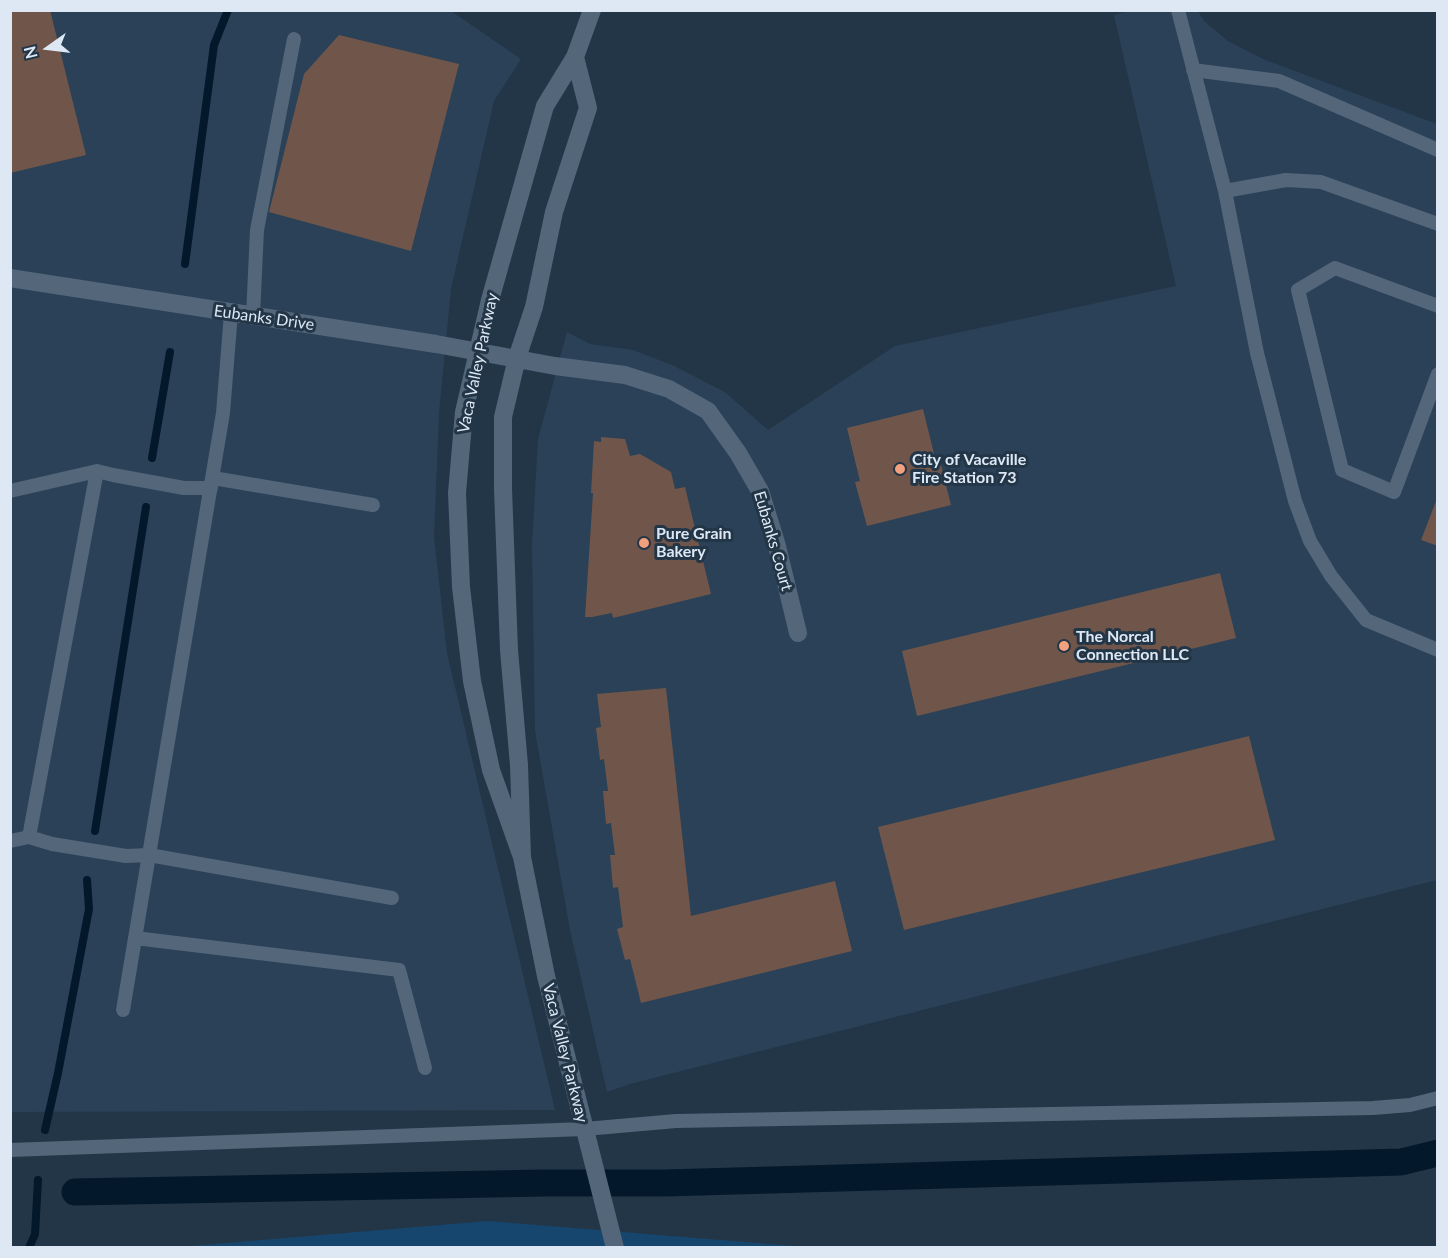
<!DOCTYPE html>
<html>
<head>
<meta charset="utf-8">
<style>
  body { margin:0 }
  #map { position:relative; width:1448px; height:1258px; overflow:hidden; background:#233647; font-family:Lato,sans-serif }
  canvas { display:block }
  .frame { position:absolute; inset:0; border:12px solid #dde8f4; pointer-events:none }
  .north { position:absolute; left:18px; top:18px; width:60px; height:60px; -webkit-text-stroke:4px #233647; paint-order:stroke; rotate:256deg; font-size:16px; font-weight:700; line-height:24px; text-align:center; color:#dde8f4 }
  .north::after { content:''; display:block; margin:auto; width:21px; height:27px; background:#dde8f4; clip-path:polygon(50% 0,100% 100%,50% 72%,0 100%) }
</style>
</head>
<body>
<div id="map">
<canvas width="1448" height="1258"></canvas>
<div class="frame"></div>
<div class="north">N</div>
</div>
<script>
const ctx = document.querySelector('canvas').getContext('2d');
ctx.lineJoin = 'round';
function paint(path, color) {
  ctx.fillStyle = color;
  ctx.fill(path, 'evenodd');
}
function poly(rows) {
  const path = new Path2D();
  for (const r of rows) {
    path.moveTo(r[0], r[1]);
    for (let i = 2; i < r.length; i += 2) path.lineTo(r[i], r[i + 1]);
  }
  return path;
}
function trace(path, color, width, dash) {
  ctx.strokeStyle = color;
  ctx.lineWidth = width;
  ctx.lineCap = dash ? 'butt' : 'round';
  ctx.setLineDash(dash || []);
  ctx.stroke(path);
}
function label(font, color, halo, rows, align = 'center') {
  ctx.font = font + ' Lato,sans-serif';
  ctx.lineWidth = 6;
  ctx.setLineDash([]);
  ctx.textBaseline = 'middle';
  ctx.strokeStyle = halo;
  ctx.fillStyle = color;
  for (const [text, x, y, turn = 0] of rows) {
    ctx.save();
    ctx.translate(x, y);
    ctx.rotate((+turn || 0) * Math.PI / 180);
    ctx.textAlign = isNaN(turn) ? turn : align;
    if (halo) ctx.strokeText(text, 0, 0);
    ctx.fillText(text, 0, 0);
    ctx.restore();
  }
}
const built = poly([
  [10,11,451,11,521,59,494,101,451,289,439,413,434,537,447,653,555,1110,11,1112],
  [1130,11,1198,11,1204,21,1228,41,1263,59,1437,124,1437,880,630,1084,607,1092,570,930,535,731,532,545,538,439,567,332,590,344,633,350,672,365,725,392,768,430,895,346,1176,286,1114,15]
]);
const green = poly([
  [488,1221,806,1247,167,1248]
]);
const stream = poly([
  [185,264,214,45,228,10],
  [152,458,170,352],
  [95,831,146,507],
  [45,1130,58,1073,89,909,87,880],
  [29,1248,35,1234,38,1180]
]);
const canal = poly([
  [75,1192,544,1183,665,1183,1401,1162,1438,1153]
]);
const building = poly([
  [10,10,50,10,86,155,10,173],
  [339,35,459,64,411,251,269,212,304,74],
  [923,409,935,458,939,457,951,505,867,526,855,482,860,481,847,428],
  [601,437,625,439,630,456,640,454,671,472,675,489,685,487,711,594,613,618,612,613,592,617,585,617,593,493,591,493,594,441,601,442],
  [1438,496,1438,546,1421,540],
  [1220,573,1236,638,917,716,902,651],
  [666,688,691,916,835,881,852,951,641,1003,630,959,625,960,617,929,623,927,618,887,613,888,610,855,615,855,611,823,606,824,603,791,608,791,604,759,600,760,596,728,601,727,597,694],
  [1249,736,1275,840,904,930,878,827]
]);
const lane = poly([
  [1178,10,1225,191,1286,180,1321,182,1438,224],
  [1193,70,1279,81,1438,150],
  [1225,191,1257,353,1295,501,1310,541,1331,576,1366,620,1438,650],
  [1438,306,1335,268,1298,290,1342,470,1394,492,1438,374],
  [253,316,257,230,294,39],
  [97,471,113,475,184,488,211,488],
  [213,478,373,505],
  [10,491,97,471,29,837],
  [10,841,29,837,52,844,126,856,149,855,392,898],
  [135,938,399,970,425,1068],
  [123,1010,223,413,231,313],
  [10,1150,585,1129,676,1121,1373,1108,1410,1105,1438,1098]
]);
const street = poly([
  [10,278,436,344,555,366,625,375,669,389,708,411,738,453,760,491,777,546,798,633]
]);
const secondary = poly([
  [575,57,592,10],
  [522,857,519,765,509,650,503,489,503,417,517,358,534,307,554,212,588,108,575,57,545,106,490,300,464,412,457,493,461,587,472,681,491,770,522,857,546,976,615,1248]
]);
const markers = [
  [900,469,6,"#f2a17e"],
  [644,543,6,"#f2a17e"],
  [1064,646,6,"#f2a17e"]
];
const streetNames = [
  ["Eubanks Drive",264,318,8],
  ["Vaca Valley Parkway",478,363,-78],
  ["Eubanks Court",773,541,74],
  ["Vaca Valley Parkway",565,1053,76]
];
const poiNames = [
  ["City of Vacaville",912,460],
  ["Fire Station 73",912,478],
  ["Pure Grain",656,534],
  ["Bakery",656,552],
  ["The Norcal",1076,637],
  ["Connection LLC",1076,655]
];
paint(built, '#2a4157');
paint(green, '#16466e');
trace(stream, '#03182b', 8);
trace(canal, '#03182b', 27);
paint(building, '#70564a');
trace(lane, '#53667a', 14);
trace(street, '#53667a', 18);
trace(secondary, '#53667a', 18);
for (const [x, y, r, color] of markers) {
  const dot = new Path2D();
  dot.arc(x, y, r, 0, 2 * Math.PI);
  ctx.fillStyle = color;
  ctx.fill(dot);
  trace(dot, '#233647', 2);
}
label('16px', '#dde8f4', '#233647', streetNames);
label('bold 16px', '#dde8f4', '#233647', poiNames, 'left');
</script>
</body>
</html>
